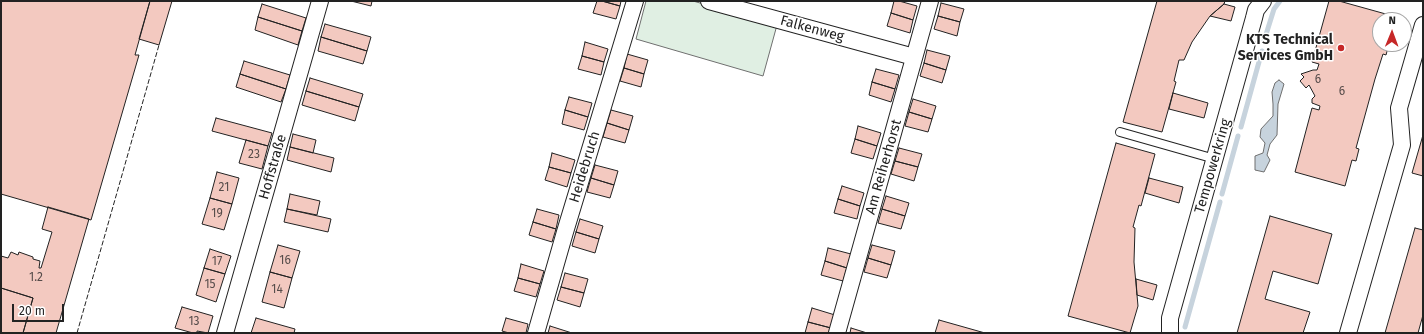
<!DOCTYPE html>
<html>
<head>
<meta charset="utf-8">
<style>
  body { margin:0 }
  #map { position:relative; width:1424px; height:334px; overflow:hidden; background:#fff; font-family:"Fira Sans",sans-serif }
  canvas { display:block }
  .frame { position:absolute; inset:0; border:2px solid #222; pointer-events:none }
  .north { position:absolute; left:1372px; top:12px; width:40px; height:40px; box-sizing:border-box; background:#fff; border:1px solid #a7a7a7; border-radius:50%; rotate:1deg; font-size:11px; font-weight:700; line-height:16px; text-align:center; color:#222 }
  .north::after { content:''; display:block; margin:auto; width:14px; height:18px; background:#c62828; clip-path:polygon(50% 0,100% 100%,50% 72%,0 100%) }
  .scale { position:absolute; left:12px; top:304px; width:52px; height:18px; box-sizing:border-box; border:2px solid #222; border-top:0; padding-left:5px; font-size:12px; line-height:14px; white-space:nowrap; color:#222; -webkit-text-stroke:3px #fff; paint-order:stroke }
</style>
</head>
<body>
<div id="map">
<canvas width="1424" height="334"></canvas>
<div class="frame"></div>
<div class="north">N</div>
<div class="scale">20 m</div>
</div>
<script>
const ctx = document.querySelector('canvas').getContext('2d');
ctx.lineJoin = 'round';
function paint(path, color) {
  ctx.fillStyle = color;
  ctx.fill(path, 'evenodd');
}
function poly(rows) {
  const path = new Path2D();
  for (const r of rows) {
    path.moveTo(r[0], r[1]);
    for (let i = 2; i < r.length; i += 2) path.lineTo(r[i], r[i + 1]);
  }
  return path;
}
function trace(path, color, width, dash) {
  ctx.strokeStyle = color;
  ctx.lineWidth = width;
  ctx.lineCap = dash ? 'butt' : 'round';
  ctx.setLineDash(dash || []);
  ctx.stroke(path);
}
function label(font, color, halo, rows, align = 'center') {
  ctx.font = font + ' "Fira Sans",sans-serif';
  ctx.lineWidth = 3;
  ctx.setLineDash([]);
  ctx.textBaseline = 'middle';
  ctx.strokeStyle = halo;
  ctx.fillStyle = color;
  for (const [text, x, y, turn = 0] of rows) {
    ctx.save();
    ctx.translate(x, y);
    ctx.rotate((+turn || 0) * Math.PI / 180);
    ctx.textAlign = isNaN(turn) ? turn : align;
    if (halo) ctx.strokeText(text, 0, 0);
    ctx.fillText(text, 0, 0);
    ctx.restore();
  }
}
const green = poly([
  [646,1,693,1,777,25,763,76,636,39,646,1]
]);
const water = poly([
  [1279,80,1284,84,1278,104,1277,135,1270,144,1267,155,1270,160,1264,172,1255,170,1255,156,1263,153,1265,143,1260,137,1261,129,1273,116,1273,104,1272,92,1275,83,1279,80]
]);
const stream = poly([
  [1264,41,1274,9,1280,1],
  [1241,127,1262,51],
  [1222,194,1238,136],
  [1185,327,1220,202]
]);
const building = poly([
  [1,1,150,1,135,55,139,55,91,220,1,194,1,1],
  [150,1,172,1,159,45,139,39,150,1],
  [351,1,372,1,371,6,351,1],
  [597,1,602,1,620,6,616,19,593,13,597,1],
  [602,1,621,1,620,6,602,1],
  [894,1,899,1,917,6,913,20,891,13,894,1],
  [1157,1,1225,1,1224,4,1210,16,1192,42,1184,60,1179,60,1174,81,1176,82,1162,132,1123,122,1157,1],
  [1329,1,1339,1,1393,16,1392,20,1380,20,1380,44,1389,44,1386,55,1383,54,1375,79,1356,148,1359,149,1356,161,1352,160,1345,186,1295,172,1312,108,1319,110,1320,106,1312,103,1312,99,1315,96,1309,85,1306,88,1300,81,1304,77,1301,74,1313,70,1317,70,1319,64,1312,62,1329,1],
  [941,3,964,9,960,22,938,16,941,3],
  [262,4,306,18,302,31,258,17,262,4],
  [1224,4,1235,7,1231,21,1210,16,1224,4],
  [891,13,913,20,910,33,887,26,891,13],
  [938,16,960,22,957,36,934,29,938,16],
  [258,17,302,31,298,45,255,30,258,17],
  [325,24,371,37,367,51,321,37,325,24],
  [321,37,367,51,363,64,318,51,321,37],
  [585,42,608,49,604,62,582,56,585,42],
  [927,50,950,56,946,70,924,63,927,50],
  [627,54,648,60,644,74,624,68,627,54],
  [582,56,604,62,601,75,578,69,582,56],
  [244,61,290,75,286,89,240,74,244,61],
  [924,63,946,70,942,83,920,76,924,63],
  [624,68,644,74,641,87,620,81,624,68],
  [876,69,899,75,895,89,872,82,876,69],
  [240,74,286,89,281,102,236,87,240,74],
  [310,78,363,94,359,107,306,91,310,78],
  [872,82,895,89,891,102,869,95,872,82],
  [306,91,359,107,355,121,302,105,306,91],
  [1173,93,1208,103,1204,118,1169,109,1173,93],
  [569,97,592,103,588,117,565,110,569,97],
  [913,99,936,106,932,119,909,112,913,99],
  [565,110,588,117,584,130,562,124,565,110],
  [611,110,633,116,629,130,607,123,611,110],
  [909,112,932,119,928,132,905,126,909,112],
  [216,118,272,133,268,146,212,131,216,118],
  [607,123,629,130,625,143,603,137,607,123],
  [858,126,881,133,877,146,855,139,858,126],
  [293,134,316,140,313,153,290,147,293,134],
  [1423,135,1423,176,1412,173,1423,135],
  [855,139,877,146,873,159,851,153,855,139],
  [246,140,268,146,262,169,239,163,246,140],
  [1116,143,1155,154,1141,206,1139,205,1133,227,1135,228,1134,262,1138,306,1130,333,1068,316,1116,143],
  [290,147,334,158,331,172,287,160,290,147],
  [899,148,922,154,918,167,895,161,899,148],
  [552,153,575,160,571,173,549,167,552,153],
  [895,161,918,167,914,181,891,174,895,161],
  [595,165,618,171,614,185,591,178,595,165],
  [549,167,571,173,567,187,545,180,549,167],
  [217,172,239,178,232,204,210,198,217,172],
  [591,178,614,185,610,198,587,192,591,178],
  [1149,178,1183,187,1179,203,1145,193,1149,178],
  [842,186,864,193,860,206,838,199,842,186],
  [290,194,320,201,317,215,287,209,290,194],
  [886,196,909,203,905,216,882,209,886,196],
  [210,198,232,204,224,230,202,224,210,198],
  [838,199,860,206,857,219,834,213,838,199],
  [48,207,89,219,56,333,23,333,33,298,1,288,1,256,8,258,11,252,18,255,19,252,33,257,33,259,40,261,39,268,41,268,52,232,42,229,48,207],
  [287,209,331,219,328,232,284,222,287,209],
  [537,209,559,215,556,229,533,222,537,209],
  [882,209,905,216,901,229,878,223,882,209],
  [1270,216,1332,234,1318,284,1273,271,1265,299,1310,312,1303,333,1237,333,1270,216],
  [580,219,603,226,599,239,576,232,580,219],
  [533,222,556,229,552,242,529,235,533,222],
  [1415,228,1423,230,1423,315,1418,333,1385,333,1415,228],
  [576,232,599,239,595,253,572,246,576,232],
  [278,245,300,251,292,278,270,272,278,245],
  [872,245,895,251,891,265,868,258,872,245],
  [828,248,851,254,847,268,825,261,828,248],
  [210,249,231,256,225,274,204,268,210,249],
  [868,258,891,265,887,278,864,272,868,258],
  [825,261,847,268,843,281,821,275,825,261],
  [521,264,544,271,540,284,518,278,521,264],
  [204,268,225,274,216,302,196,295,204,268],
  [270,272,292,278,284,308,262,302,270,272],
  [565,273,588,279,584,293,561,287,565,273],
  [518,278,540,284,536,297,514,291,518,278],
  [1136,279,1157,285,1153,300,1137,295,1136,279],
  [561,287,584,293,580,307,557,300,561,287],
  [1,288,33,298,23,333,1,333,1,288],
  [182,307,213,316,208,333,197,331,197,333,193,333,175,328,182,307],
  [812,308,835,315,831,328,808,322,812,308],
  [256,318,295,329,294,333,251,333,256,318],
  [506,318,528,324,526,333,509,333,502,331,506,318],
  [939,320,985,333,935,333,939,320],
  [808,322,831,328,829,333,805,333,808,322],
  [550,326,572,333,548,333,550,326],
  [851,328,867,333,850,333,851,328]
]);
const lane = poly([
  [1120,132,1215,159]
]);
const street = poly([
  [709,1,914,57],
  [225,333,320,1],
  [536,333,565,232,635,1],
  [837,333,930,1],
  [1170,333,1170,318,1254,18,1256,10,1263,1],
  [1348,333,1402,145,1399,108,1423,25]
]);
const fence = poly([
  [77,333,159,45]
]);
const markers = [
  [1341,48,4,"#c62828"]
];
const numberNames = [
  ["6",1318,80],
  ["6",1342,92],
  ["23",254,155],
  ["21",224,188],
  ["19",217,214],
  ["16",285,261],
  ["17",217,262],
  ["1.2",36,278],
  ["15",210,285],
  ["14",277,290],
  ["13",194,322]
];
const streetNames = [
  ["Falkenweg",812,29,15],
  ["Tempowerkring",1213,166,-74],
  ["Hoffstraße",273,167,-74],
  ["Heidebruch",585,167,-73],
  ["Am Reiherhorst",884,167,-74]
];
const poiNames = [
  ["KTS Technical",1333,40],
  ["Services GmbH",1333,56]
];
paint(green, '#e0efe3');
trace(green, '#6f6f6f', 1);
paint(water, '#c7d3dd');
trace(water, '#6f6f6f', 1);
trace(stream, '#c7d3dd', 5);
paint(building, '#f3c9c0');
trace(building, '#222', 1);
trace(lane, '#222', 10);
trace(street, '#222', 18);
trace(lane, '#fff', 8);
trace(street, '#fff', 16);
trace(fence, '#222', 1, [5, 2]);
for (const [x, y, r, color] of markers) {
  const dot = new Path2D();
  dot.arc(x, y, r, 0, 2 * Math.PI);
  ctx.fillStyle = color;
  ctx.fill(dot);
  trace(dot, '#fff', 1.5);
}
label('12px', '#564c4a', null, numberNames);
label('14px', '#222', '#fff', streetNames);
label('bold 14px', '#222', '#fff', poiNames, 'right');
</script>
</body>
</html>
